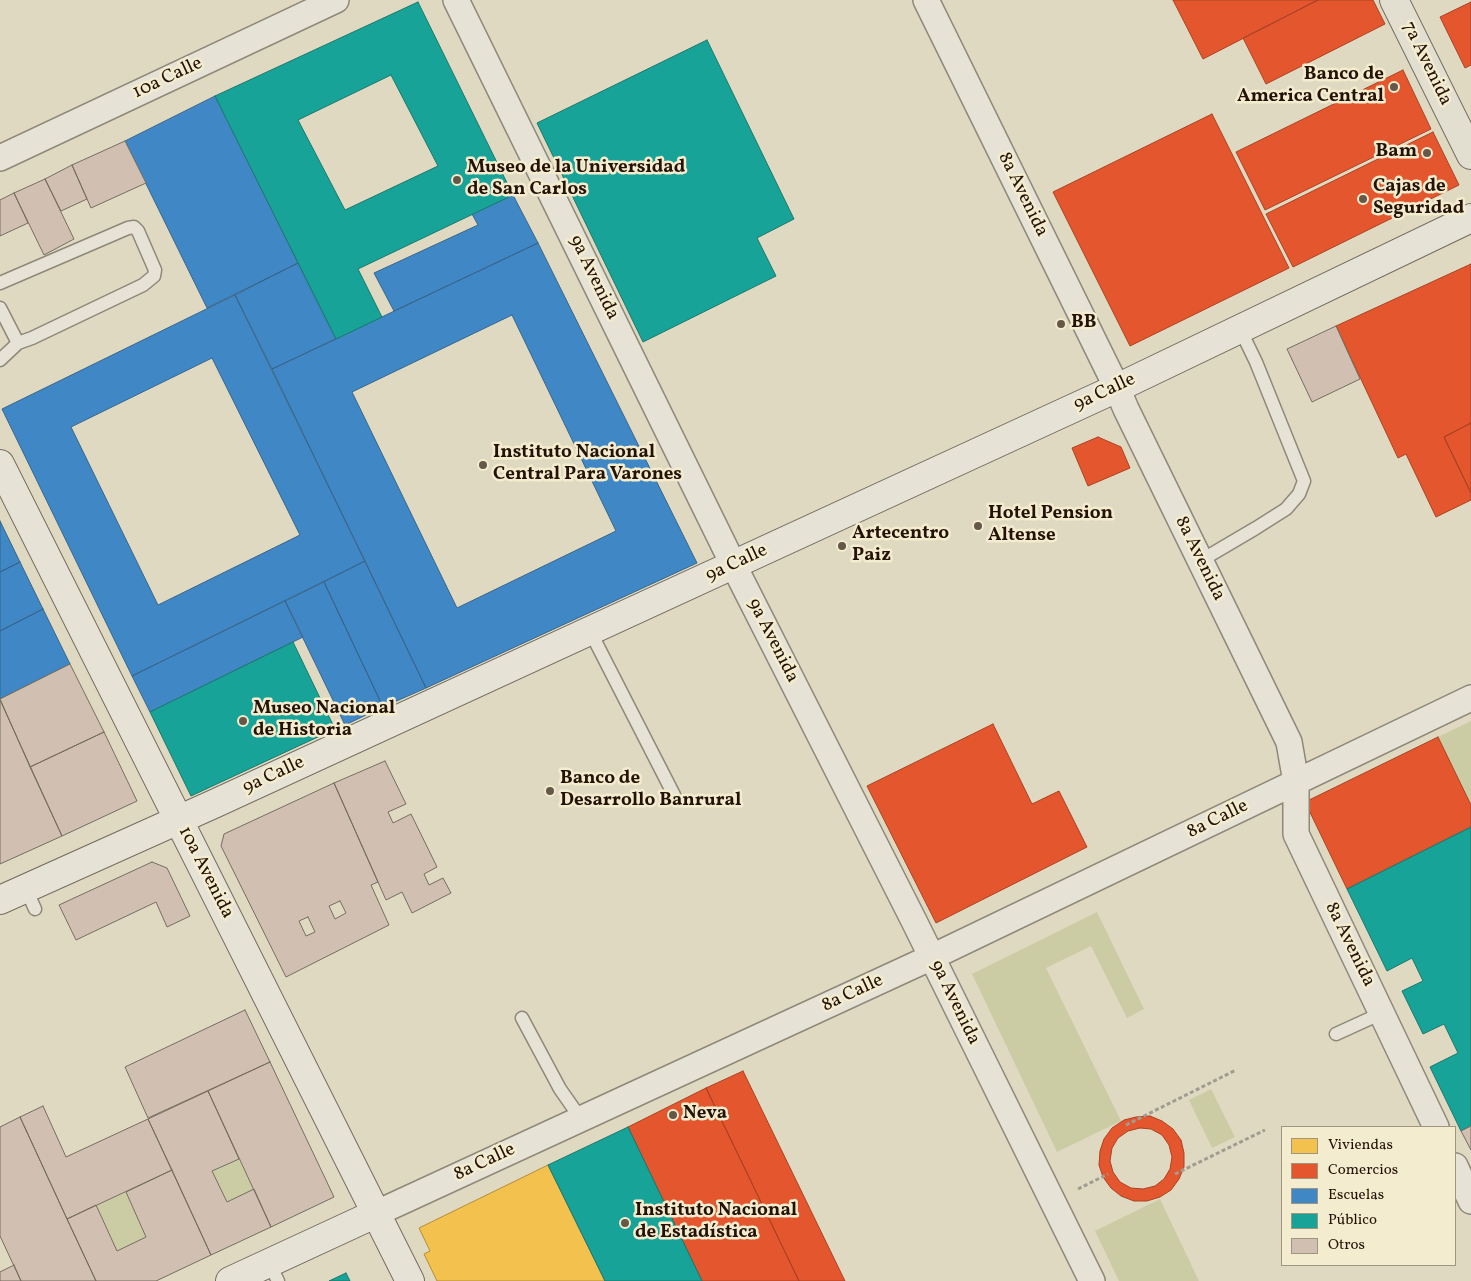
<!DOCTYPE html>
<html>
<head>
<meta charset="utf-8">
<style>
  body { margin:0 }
  #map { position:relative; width:1471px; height:1281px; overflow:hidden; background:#e0d9c1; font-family:Vollkorn,serif }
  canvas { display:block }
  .legend { position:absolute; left:1281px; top:1126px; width:175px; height:140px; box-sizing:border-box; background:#f3ecce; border:1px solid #a0957e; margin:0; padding:6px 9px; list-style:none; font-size:15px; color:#241207 }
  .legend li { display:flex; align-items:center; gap:10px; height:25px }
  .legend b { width:25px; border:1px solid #a0957e }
</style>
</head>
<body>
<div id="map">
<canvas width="1471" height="1281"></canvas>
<ul class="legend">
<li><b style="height:14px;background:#f2c14e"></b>Viviendas</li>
<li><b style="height:14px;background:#e4572e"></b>Comercios</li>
<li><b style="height:14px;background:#3f88c5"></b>Escuelas</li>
<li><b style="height:14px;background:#17a398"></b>Público</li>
<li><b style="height:14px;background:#d1c0b2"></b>Otros</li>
</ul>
</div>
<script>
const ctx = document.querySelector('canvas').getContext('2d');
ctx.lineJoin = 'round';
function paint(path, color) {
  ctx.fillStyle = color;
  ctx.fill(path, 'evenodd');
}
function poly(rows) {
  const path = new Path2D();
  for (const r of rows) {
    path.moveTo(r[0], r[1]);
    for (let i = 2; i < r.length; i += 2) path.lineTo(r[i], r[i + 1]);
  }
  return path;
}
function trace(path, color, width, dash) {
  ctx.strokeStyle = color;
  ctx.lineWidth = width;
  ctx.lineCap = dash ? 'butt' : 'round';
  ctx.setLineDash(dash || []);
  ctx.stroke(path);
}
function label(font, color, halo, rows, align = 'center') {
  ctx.font = font + ' Vollkorn,serif';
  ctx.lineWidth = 5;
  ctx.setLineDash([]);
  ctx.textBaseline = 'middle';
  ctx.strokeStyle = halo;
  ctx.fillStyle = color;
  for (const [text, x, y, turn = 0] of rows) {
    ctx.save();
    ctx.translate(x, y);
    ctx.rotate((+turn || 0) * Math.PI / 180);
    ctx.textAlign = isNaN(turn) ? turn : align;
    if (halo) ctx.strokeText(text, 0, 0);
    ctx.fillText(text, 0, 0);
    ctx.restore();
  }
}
const green = poly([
  [1471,721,1471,805,1438,737],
  [1097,912,1144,1009,1127,1018,1091,946,1046,968,1121,1121,1057,1152,972,974],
  [1211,1089,1235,1137,1212,1148,1189,1100],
  [239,1159,254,1189,227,1202,212,1171],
  [126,1192,146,1237,117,1251,96,1205],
  [1160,1199,1199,1281,1119,1281,1095,1231]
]);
const homes = poly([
  [548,1165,605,1281,437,1281,424,1254,430,1251,419,1228,548,1165]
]);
const shops = poly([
  [1173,0,1318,0,1203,59,1173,0],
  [1318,0,1373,0,1385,24,1266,84,1243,38,1318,0],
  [1471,2,1471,65,1465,68,1440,17,1471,2],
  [1403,70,1431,129,1265,210,1236,152,1403,70],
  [1212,114,1289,268,1130,346,1053,192,1212,114],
  [1433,132,1459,185,1293,267,1266,214,1433,132],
  [1471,264,1471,423,1444,437,1471,493,1471,500,1436,517,1406,454,1398,458,1336,326,1471,264],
  [1471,423,1471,493,1444,437,1471,423],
  [1098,437,1121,447,1130,468,1088,486,1072,448,1098,437],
  [993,724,1032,804,1059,791,1087,847,936,923,867,786,993,724],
  [1438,737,1471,805,1471,827,1347,889,1305,802,1438,737],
  [743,1071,845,1281,799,1281,706,1088,743,1071],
  [706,1088,799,1281,702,1281,628,1127,706,1088],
  [1150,1116,1162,1121,1173,1129,1181,1140,1184,1153,1184,1167,1179,1179,1171,1190,1160,1197,1147,1201,1134,1201,1121,1196,1111,1188,1103,1177,1099,1165,1100,1151,1104,1139,1112,1128,1124,1120,1136,1117,1150,1116],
  [1140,1128,1151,1129,1162,1135,1169,1145,1172,1157,1170,1169,1164,1179,1155,1186,1143,1189,1131,1188,1120,1182,1113,1172,1110,1161,1112,1148,1118,1138,1128,1131,1140,1128]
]);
const schools = poly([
  [215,96,298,263,207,308,125,141,215,96],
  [513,195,538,243,394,311,374,273,478,225,472,214,513,195],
  [538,243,697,563,426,688,272,369,538,243],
  [512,315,616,531,457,608,352,392,512,315],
  [298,263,336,339,272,369,235,295,298,263],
  [235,295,365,561,132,676,2,409,235,295],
  [212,358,300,535,158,605,71,427,212,358],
  [0,521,20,562,0,572,0,521],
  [365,561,426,688,383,707,324,582,365,561],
  [20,562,43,609,0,631,0,572,20,562],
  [324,582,383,707,345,725,285,601,324,582],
  [285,601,303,637,150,712,132,676,285,601],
  [43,609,70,664,0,699,0,631,43,609]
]);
const public = poly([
  [418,2,513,195,358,269,382,317,336,339,215,96,418,2],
  [391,75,438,166,345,210,298,120,391,75],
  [707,40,794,219,757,238,776,276,643,342,537,123,707,40],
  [293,642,335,729,191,796,150,712,293,642],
  [1471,827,1471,1126,1461,1131,1430,1067,1458,1053,1444,1024,1423,1034,1402,991,1423,981,1412,958,1387,971,1347,889,1471,827],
  [628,1127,702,1281,605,1281,548,1165,628,1127],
  [346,1273,350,1281,329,1281,346,1273]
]);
const building = poly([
  [125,141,146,183,91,208,72,165,125,141],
  [72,165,87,199,61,211,45,179,72,165],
  [45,179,74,239,44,255,14,193,45,179],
  [14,193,28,223,0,236,0,200,14,193],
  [1336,326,1360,379,1312,402,1287,349,1336,326],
  [70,664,104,732,30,767,0,699,70,664],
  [0,700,62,836,0,864,0,700],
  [104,732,137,801,62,836,30,767,104,732],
  [385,761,406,804,388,812,393,823,411,814,437,867,424,874,429,885,443,878,451,893,412,913,402,892,386,900,334,783,385,761],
  [334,783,378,882,371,885,389,925,286,977,221,846,224,834,334,783],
  [340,901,346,913,335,919,329,906,340,901],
  [308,917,315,932,306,936,299,921,308,917],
  [152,862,167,868,190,916,167,927,156,902,76,940,59,905,152,862],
  [245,1010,270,1062,148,1118,125,1067,245,1010],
  [270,1062,334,1197,271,1227,208,1091,270,1062],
  [208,1091,239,1159,212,1171,227,1202,254,1189,271,1227,211,1255,148,1119,208,1091],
  [43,1106,66,1157,148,1119,172,1170,67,1219,20,1117,43,1106],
  [20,1117,67,1219,96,1281,21,1281,0,1236,0,1127,20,1117],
  [1471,1126,1471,1150,1461,1131,1471,1126],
  [172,1170,211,1255,156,1281,96,1281,67,1219,96,1205,117,1251,146,1237,126,1192,172,1170],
  [14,1265,21,1281,0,1281,0,1272,14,1265]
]);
const path = poly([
  [1126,1125,1236,1070],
  [1175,1174,1265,1130],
  [1078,1189,1108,1174]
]);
const lane = poly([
  [0,283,128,228,134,227,138,231,155,270,154,276,143,285,32,338,18,343,0,308],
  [0,360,18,343],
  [1200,561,1256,528,1286,509,1299,494,1304,481,1256,362,1240,329],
  [590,631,674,795],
  [26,889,35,909],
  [522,1018,560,1089,581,1119],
  [1336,1034,1382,1013],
  [269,1263,278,1281]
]);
const street = poly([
  [456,0,734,566,914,921,1092,1281],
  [926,0,1117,388,1126,409,1289,742,1296,782,1296,834,1436,1127],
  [0,158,336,0],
  [1455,1166,1471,1201],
  [377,1213,932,957,1471,698]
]);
const secondary = poly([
  [0,464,410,1281],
  [0,900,216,803,1117,388,1471,218],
  [230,1281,377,1213]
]);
const primary = poly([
  [1394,0,1471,155]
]);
const markers = [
  [1394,87,5,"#665848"],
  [1427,153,5,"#665848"],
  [457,180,5,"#665848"],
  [1363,199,5,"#665848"],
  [1061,324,5,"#665848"],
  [483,465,5,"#665848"],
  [978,526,5,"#665848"],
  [842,546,5,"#665848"],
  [243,721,5,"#665848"],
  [550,791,5,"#665848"],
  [673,1115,5,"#665848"],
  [625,1223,5,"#665848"]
];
const streetNames = [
  ["7a Avenida",1426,64,64],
  ["10a Calle",168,79,-25],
  ["8a Avenida",1022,195,64],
  ["9a Avenida",593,278,64],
  ["9a Calle",1105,393,-25],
  ["8a Avenida",1199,559,64],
  ["9a Calle",737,564,-25],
  ["9a Avenida",772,641,63],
  ["9a Calle",274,776,-25],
  ["8a Calle",1218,820,-26],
  ["10a Avenida",205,873,63],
  ["8a Avenida",1349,945,64],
  ["8a Calle",853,994,-25],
  ["9a Avenida",954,1003,64],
  ["8a Calle",485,1163,-25]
];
const poiNames = [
  ["Banco de",1384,76,"right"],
  ["America Central",1384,98,"right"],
  ["Bam",1417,153,"right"],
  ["Museo de la Universidad",467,169],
  ["de San Carlos",467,191],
  ["Cajas de",1373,188],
  ["Seguridad",1373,210],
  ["BB",1071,324],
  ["Instituto Nacional",493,454],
  ["Central Para Varones",493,476],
  ["Hotel Pension",988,515],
  ["Altense",988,537],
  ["Artecentro",852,535],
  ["Paiz",852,557],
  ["Museo Nacional",253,710],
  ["de Historia",253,732],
  ["Banco de",560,780],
  ["Desarrollo Banrural",560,802],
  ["Neva",683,1115],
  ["Instituto Nacional",635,1212],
  ["de Estadística",635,1234]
];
paint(green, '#cbcca4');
paint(homes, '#f2c14e');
trace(homes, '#b48c39', 1);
paint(shops, '#e4572e');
trace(shops, '#aa4222', 1);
paint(schools, '#3f88c5');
trace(schools, '#37658c', 1);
paint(public, '#17a398');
trace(public, '#1b786c', 1);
paint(building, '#d1c0b2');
trace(building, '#746d60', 1);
trace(lane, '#8e8879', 15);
trace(street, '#8e8879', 28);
trace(secondary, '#746d60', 30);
trace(primary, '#746d60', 30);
trace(path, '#a09c91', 3, [4, 2.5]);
trace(lane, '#e6e3d6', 12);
trace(street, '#e6e3d6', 25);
trace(secondary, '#e6e3d6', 28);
trace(primary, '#e2ded0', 28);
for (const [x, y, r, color] of markers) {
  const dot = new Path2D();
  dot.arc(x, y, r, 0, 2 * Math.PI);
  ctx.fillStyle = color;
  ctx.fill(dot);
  trace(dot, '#f3ecce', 2);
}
label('19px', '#241207', '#f3ecce', streetNames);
label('bold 19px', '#241207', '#f3ecce', poiNames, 'left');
</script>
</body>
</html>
